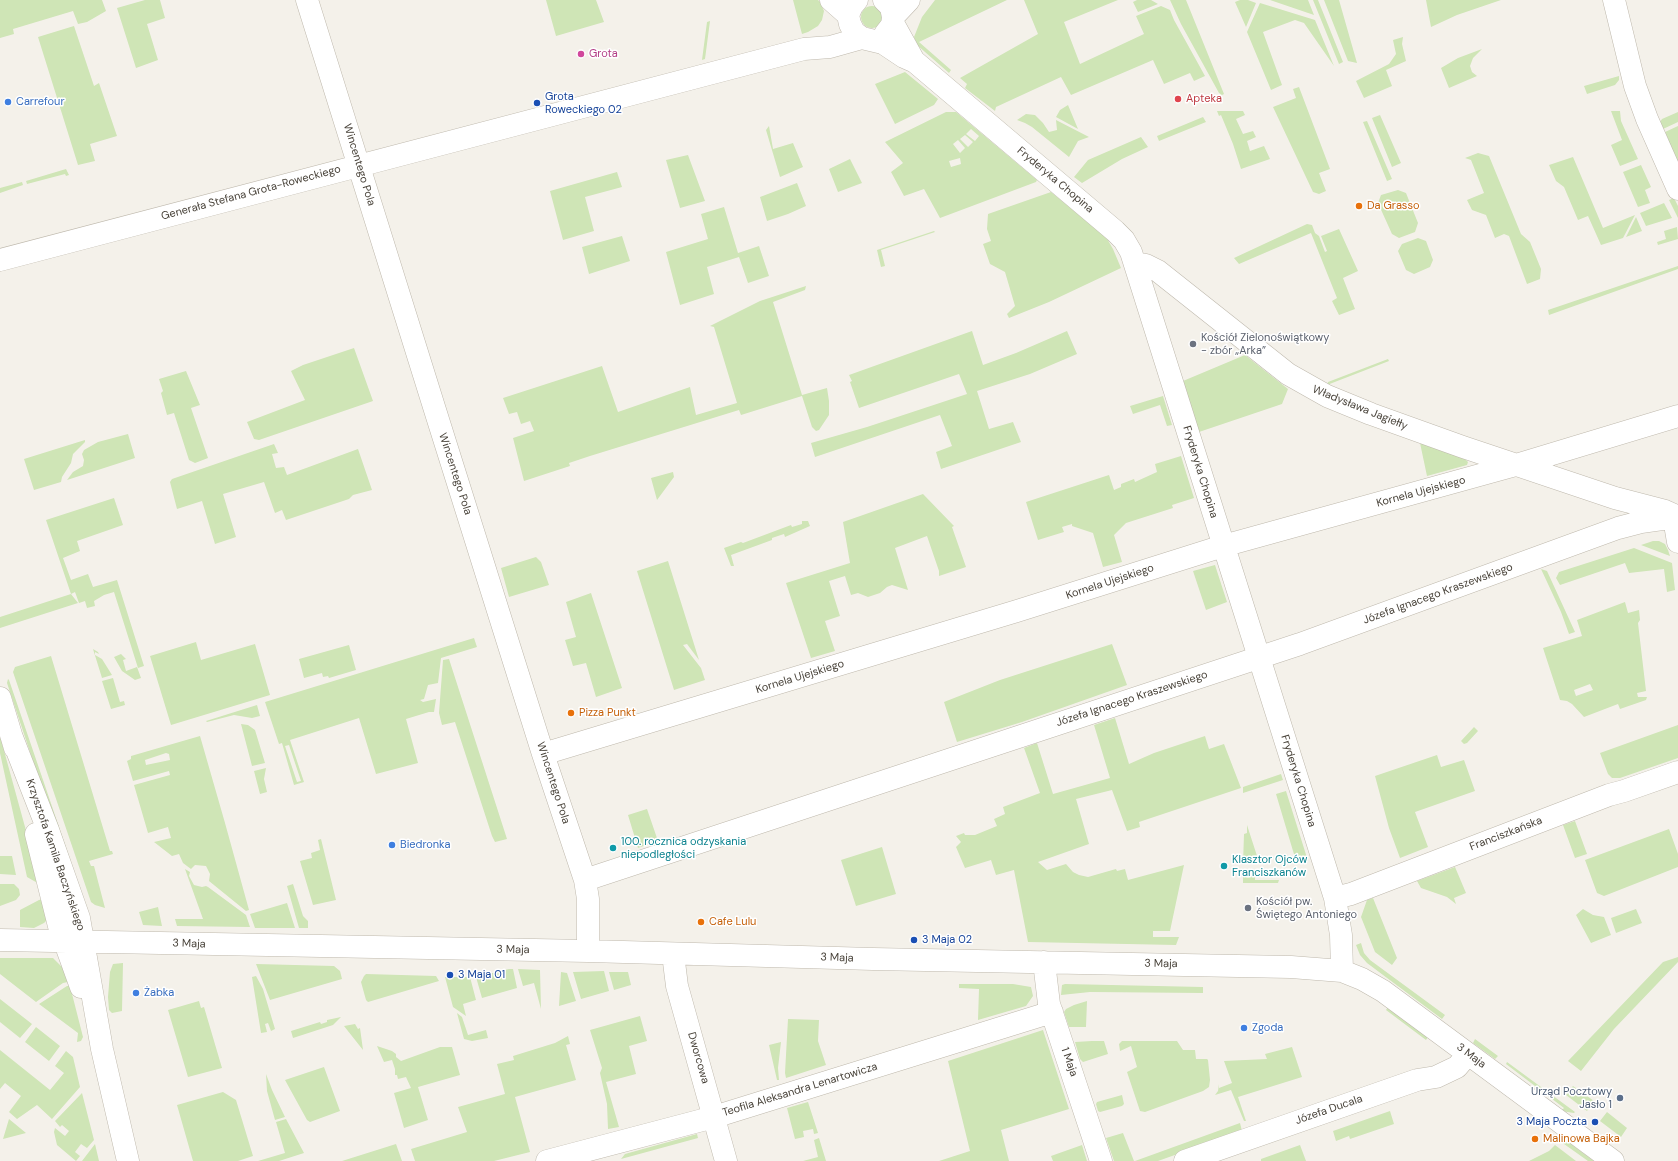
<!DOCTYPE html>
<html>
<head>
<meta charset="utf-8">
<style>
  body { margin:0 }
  canvas { display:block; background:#f4f1ea }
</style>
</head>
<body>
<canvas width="1678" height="1161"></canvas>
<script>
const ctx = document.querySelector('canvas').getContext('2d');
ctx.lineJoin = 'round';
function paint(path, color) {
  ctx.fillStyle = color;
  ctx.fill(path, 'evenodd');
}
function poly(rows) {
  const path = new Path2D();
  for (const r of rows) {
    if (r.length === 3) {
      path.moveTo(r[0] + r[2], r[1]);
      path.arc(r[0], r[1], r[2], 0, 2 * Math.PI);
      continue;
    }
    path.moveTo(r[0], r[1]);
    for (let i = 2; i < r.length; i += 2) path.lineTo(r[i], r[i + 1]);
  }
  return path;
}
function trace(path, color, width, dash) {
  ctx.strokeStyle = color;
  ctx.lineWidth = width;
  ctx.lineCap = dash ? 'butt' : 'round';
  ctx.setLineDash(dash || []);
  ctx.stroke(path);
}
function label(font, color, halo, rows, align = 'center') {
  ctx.font = font + ' "DM Sans",sans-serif';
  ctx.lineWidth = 3;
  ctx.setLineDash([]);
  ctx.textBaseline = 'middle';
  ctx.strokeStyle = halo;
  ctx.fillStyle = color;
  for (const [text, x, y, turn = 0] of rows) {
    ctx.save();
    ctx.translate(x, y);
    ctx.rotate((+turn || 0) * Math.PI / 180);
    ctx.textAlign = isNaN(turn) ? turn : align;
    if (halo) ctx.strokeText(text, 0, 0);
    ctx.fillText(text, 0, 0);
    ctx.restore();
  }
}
const green = poly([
  [0,0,102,0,106,11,87,22,78,24,73,11,13,29,14,34,0,38],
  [145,0,160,0,165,18,147,24,158,60,136,68,117,8],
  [546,0,596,0,604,22,556,36],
  [793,0,818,0,820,2,824,11,822,20,818,26,808,32,802,34],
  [935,0,1007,0,919,42,951,70,949,73,917,45,914,37,922,17],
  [1024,0,1118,0,1064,22,1080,64,1144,34,1136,16,1161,6,1170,10,1174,20,1205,76,1194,81,1190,73,1164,84,1153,60,1071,95,1061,77,996,107,995,111,965,88,967,84,960,78,1038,34],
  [1137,0,1151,0,1158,4,1138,12,1133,2],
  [1170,0,1186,0,1224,94,1222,95,1219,93,1181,24],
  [1240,0,1248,0,1256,3,1246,27,1235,2],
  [1270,0,1308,0,1314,15],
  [1313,0,1318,0,1343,62,1339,64],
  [1324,0,1339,0,1357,63,1348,61],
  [1426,0,1501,0,1457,15,1431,27],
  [1260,3,1315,20,1334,66,1304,23,1295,20,1263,32,1282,85,1271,90,1247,32],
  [872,17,11],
  [710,21,705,59,702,60,707,22],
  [74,26,94,86,99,83,117,136,90,144,95,161,78,165,38,37],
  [1403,37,1402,44,1406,61,1386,70,1392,86,1364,98,1356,81,1389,64,1396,54,1393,40],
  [1482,49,1473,58,1470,66,1472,72,1477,76,1449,88,1441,68,1458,58],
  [905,72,938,99,934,105,895,124,875,84],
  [1619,76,1619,80,1615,85,1587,94,1584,86],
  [1299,87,1330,169,1319,173,1326,191,1319,194,1313,192,1273,107,1296,98,1293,89],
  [1068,105,1078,129,1056,117,1060,110],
  [1217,111,1243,111,1245,115,1236,119,1243,134,1253,131,1256,137,1247,141,1250,151,1264,146,1270,159,1241,169,1233,144,1221,115,1219,116],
  [1611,111,1620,111,1621,121,1638,159,1620,166,1611,145,1622,140],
  [946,112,956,112,1037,180,1036,182,940,218,924,189,904,196,891,172,903,163,885,142],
  [971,129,979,136,975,141,966,134],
  [965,135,973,142,968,147,960,139],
  [958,140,965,148,960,153,953,144],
  [960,158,961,164,951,167,949,161],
  [1678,112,1678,122,1663,129,1660,122,1662,119],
  [1026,114,1035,115,1043,123,1049,132,1057,130,1056,120,1089,137,1078,141,1069,157,1032,127,1025,123,1017,120],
  [1380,115,1401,163,1392,167,1372,118],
  [1203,117,1206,122,1159,141,1157,136],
  [1367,121,1392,179,1387,181,1363,122],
  [769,126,773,149,793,143,803,167,780,177,766,130],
  [1678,126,1678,164,1665,132],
  [1141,137,1148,147,1122,159,1082,183,1074,177,1088,160],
  [1478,153,1489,156,1521,234,1530,242,1541,269,1540,279,1527,284,1509,236,1504,234,1495,238,1486,215,1472,210,1467,200,1484,193,1471,160,1465,158],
  [688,155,705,201,680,208,666,160],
  [1573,157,1603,228,1635,215,1623,238,1601,245,1588,216,1578,220,1564,187,1556,181,1549,165],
  [850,159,862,183,838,192,829,169],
  [1641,165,1651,187,1645,190,1650,203,1638,207,1623,172],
  [66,169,69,175,66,176,65,174,27,184,26,181],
  [617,172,622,187,585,197,594,231,563,240,550,191],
  [22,182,23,185,0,193,0,188],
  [797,183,806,206,788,214,767,221,760,197],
  [1398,190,1406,193,1418,223,1415,232,1399,238,1392,234,1378,203,1381,195],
  [1051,192,1106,237,1113,249,1121,268,1049,302,1009,318,1007,314,1015,306,1005,272,990,264,983,244,991,241,987,229,988,214],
  [1674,198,1678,206,1678,218,1669,200],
  [1664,203,1672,218,1646,226,1640,213],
  [724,207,738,253,759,246,769,276,748,283,739,257,707,267,714,294,680,305,666,252,708,239,701,214],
  [1636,217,1642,231,1626,237],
  [1307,224,1312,225,1315,233,1319,236,1325,252,1327,251,1321,236,1339,229,1358,271,1343,278,1355,309,1339,315,1332,301,1337,298,1311,233,1239,264,1234,258],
  [1677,227,1678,239,1658,245,1657,242,1666,239,1664,231],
  [934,231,935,232,881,250,885,266,881,267,877,250],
  [622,236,630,261,589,274,582,247],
  [1418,238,1426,241,1433,260,1430,267,1414,274,1406,270,1398,251,1402,244],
  [1678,266,1678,269,1549,315,1548,310],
  [806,286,805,290,773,302,802,395,827,388,829,401,829,415,819,430,816,431,812,427,802,396,741,415,739,410,590,456,569,463,570,466,524,481,513,438,534,431,530,421,521,424,517,412,509,414,503,398,602,366,618,412,690,387,696,415,737,403,714,327,710,326,760,301],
  [972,331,983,365,1016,353,1067,331,1077,354,1030,374,977,391,989,429,1013,422,1021,442,941,469,936,452,952,446,940,415,815,457,811,443,867,427,967,394,959,374,859,408,850,382,852,381,849,375],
  [354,348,373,401,259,440,254,439,247,422,305,400,291,371,303,365],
  [1245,355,1288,389,1282,404,1199,432,1183,381],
  [1388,359,1389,361,1327,385,1328,382],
  [186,371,200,405,191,408,208,458,195,463,189,460,174,413,167,415,161,393,163,391,159,379],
  [1163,396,1172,425,1167,426,1160,405,1133,414,1130,406],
  [128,434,135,458,67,480,73,472,83,466,84,460,82,454,84,450,98,442],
  [85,440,85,442,73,454,71,463,62,477,61,482,34,490,24,459],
  [1420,443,1465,459,1468,462,1467,465,1427,476],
  [274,444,278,453,272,454,276,468,284,467,287,475,358,449,372,490,353,495,349,499,286,520,282,510,275,513,264,482,223,494,236,537,215,544,202,501,177,509,170,482,172,479],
  [1181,456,1194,498,1172,505,1173,508,1126,523,1114,535,1122,562,1103,567,1093,533,1072,526,1072,524,1062,527,1064,532,1038,540,1026,502,1109,475,1114,490,1121,487,1121,484,1134,479,1135,482,1157,472,1155,464],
  [673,472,674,477,657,500,651,478],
  [923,494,954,526,952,527,966,567,939,576,939,571,927,536,895,548,908,590,892,585,887,587,880,593,868,597,858,593,851,595,845,576,829,581,840,616,825,621,835,651,811,658,786,583,850,563,843,522],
  [114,498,123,525,77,541,80,551,63,558,71,580,88,574,93,587,117,580,144,666,138,668,114,592,104,595,94,601,95,606,87,608,85,601,79,603,75,592,71,594,78,603,0,628,0,617,71,594,46,520],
  [802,521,808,521,810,526,785,537,784,534,772,538,772,540,731,555,734,566,731,566,724,548,741,542,743,543,791,525,792,527,802,524],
  [1653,541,1659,541,1665,544,1668,550,1670,556,1641,545],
  [1634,548,1672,563,1675,590,1667,592,1664,569,1629,573,1625,563,1560,585,1556,578,1559,572],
  [536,557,541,562,549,585,509,597,501,568],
  [668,561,699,660,687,644,683,645,701,668,705,680,674,690,637,571],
  [1215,565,1227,602,1206,610,1193,571],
  [1541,569,1547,571,1575,632,1569,634,1561,612],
  [591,593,622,688,596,697,586,663,573,666,565,640,576,637,566,602],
  [1625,602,1628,613,1639,610,1640,620,1638,623,1646,691,1637,693,1638,697,1647,697,1646,700,1620,709,1618,704,1584,717,1572,704,1567,701,1560,700,1543,648,1582,636,1577,620],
  [1590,684,1593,690,1576,696,1574,690],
  [474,638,477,647,441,658,438,683,428,685,424,699,420,700,423,702,436,699,434,712,429,712,406,719,418,763,376,774,359,718,290,740,304,782,294,785,282,743,279,744,265,702],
  [289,745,301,781,297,782,285,746],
  [196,642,201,660,255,644,270,695,171,725,150,656],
  [1112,644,1127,685,1022,722,957,742,944,702,1000,680],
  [349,645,356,670,329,678,328,676,323,677,322,673,304,678,299,659],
  [93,649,98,652,99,654,95,652,95,655,102,659,112,675,102,678],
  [121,654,126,659,123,660,126,671,137,667,141,678,135,680,122,671,114,657],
  [51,656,110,851,112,851,113,854,89,861,91,866,94,866,105,908,95,905,91,902,13,672,15,667],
  [449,659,507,839,495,842,492,836,455,722,442,725,439,713,443,660],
  [113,678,120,702,124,701,125,705,111,709,102,681],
  [8,679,9,680,75,874,72,878,7,683],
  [257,705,260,716,252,718,234,715,207,722,206,721],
  [1115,718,1129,764,1154,753,1205,736,1209,749,1224,744,1241,788,1139,822,1140,827,1127,831,1112,790,1076,799,1089,844,1038,862,1047,870,1066,864,1073,872,1079,875,1088,877,1116,869,1117,871,1125,869,1128,880,1184,865,1170,931,1153,931,1153,937,1179,937,1176,945,1028,942,1014,870,996,875,991,860,965,868,956,847,961,842,956,836,964,833,965,835,975,835,997,826,994,819,1005,814,1003,807,1040,793,1024,748,1037,743,1053,794,1110,778,1094,725],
  [241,724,248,725,255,730,265,763,252,766],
  [1678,725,1678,758,1620,778,1612,778,1608,774,1600,753],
  [1474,727,1478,731,1467,743,1464,744,1461,741],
  [0,735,3,747,41,885,27,877,0,753],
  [200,736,225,823,249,910,246,911,209,881,210,874,206,866,195,865,191,869,183,863,179,854,172,856,154,842,171,838,168,827,148,833,134,785,170,775,169,771,133,781,127,761,131,759,131,756],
  [166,753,169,754,170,760,146,765,145,760],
  [1437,755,1441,767,1464,760,1475,791,1415,812,1428,847,1400,858,1389,828,1375,776],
  [266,768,264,779,267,792,260,794,254,771],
  [1281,774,1283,780,1243,793,1243,787],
  [1286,791,1308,861,1296,861,1276,794],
  [647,809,658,841,638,848,628,815],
  [1575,821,1587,854,1575,858,1563,825],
  [1247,825,1258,859,1251,863,1243,864,1244,834,1247,833],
  [1669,829,1678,854,1678,867,1604,896,1597,893,1585,860],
  [321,839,336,900,313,905,300,861,312,858,311,853,320,850,318,840],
  [882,847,896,894,856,906,841,860],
  [0,856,12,856,16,875,0,874],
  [1455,867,1466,893,1454,898,1456,904,1447,897,1421,888,1417,881],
  [185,869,190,872,189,876,194,885,202,887,206,886,208,887,246,915,250,927,177,926,175,919,203,919],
  [1249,873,1255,873,1255,880,1279,880,1278,883,1243,883,1243,876,1249,876],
  [0,884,14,884,19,889,20,895,16,900,0,906],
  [293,884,303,916,308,921,308,928,299,928,287,886],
  [1373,898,1397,958,1392,965,1375,952,1361,917,1367,900],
  [44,899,47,920,44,923,34,928,20,927,20,910,39,900],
  [287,903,295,928,255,928,250,914],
  [158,907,162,926,143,925,139,912],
  [1583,909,1593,915,1604,917,1611,935,1591,943,1576,915],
  [1636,909,1642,923,1616,933,1611,918],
  [1361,943,1364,953,1370,960,1445,1015,1442,1019,1367,963,1360,955,1356,945],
  [1678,957,1678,962,1614,1029,1581,1071,1568,1061,1663,962],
  [0,958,53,958,64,969,68,982,63,983,36,1002,0,974],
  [123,963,122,1011,112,1013,109,1010,108,997,110,972,113,964],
  [256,964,334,966,340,971,342,979,270,1000],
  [509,969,513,969,517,988,482,998,476,977],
  [518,969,540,970,541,1009,534,983,523,986],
  [604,971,609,991,581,999,573,972],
  [561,972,567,973,576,1001,559,1006],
  [609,972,628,972,631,985,614,990],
  [366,974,436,976,439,981,368,1002,366,1000,361,982,364,976],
  [256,976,263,989,275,1029,271,1031,268,1023,265,1024,267,1032,261,1033,252,977],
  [445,977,470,977,476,1000,463,1004,466,1016,453,1007],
  [959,984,1013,984,1031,987,1033,996,1026,1006,978,1020,979,989,959,988],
  [1065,984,1203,987,1203,993,1090,992,1061,995,1062,985],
  [67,986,70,986,83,1037,81,1041,77,1042,78,1033,39,1004],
  [0,999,32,1024,20,1038,0,1022],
  [199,1001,201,1008,204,1007,222,1068,188,1077,168,1010],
  [1087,1001,1086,1027,1069,1027,1064,1012,1066,1009,1074,1005],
  [1388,1007,1428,1037,1426,1040,1386,1010],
  [457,1013,462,1017,468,1035,486,1030,488,1038,472,1041,464,1039],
  [640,1016,647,1041,629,1046,636,1074,606,1082,619,1127,608,1129,607,1104,600,1073,602,1068,590,1030],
  [341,1017,333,1025,293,1038,291,1031,320,1022,321,1024,327,1022,327,1020],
  [788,1019,819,1020,818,1041,826,1065,786,1078,785,1073],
  [355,1024,358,1029,360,1028,363,1050,344,1026],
  [36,1027,60,1046,49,1061,25,1042],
  [1043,1030,1069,1109,1001,1130,1009,1161,939,1161,970,1151,948,1061],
  [568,1036,570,1044,566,1045,576,1080,515,1097,530,1152,494,1161,415,1161,411,1149,467,1132,458,1107,505,1094,497,1064,514,1060,513,1056,555,1043],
  [1475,1039,1498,1056,1495,1059,1473,1043],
  [1092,1041,1104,1041,1108,1054,1083,1062,1080,1059,1075,1042],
  [1122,1041,1177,1041,1183,1050,1195,1050,1196,1059,1207,1059,1208,1060,1210,1080,1209,1087,1203,1091,1145,1112,1140,1111,1127,1072,1137,1067,1131,1046,1120,1051,1119,1044],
  [781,1042,778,1068,779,1080,777,1080,769,1045],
  [377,1046,392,1051,396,1054,396,1057,401,1061,440,1047,452,1047,460,1075,418,1087,428,1120,404,1128,394,1093,411,1088,406,1077,398,1079,397,1075,395,1075,395,1069,392,1060,384,1062],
  [1292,1047,1302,1077,1238,1097,1246,1121,1244,1121,1231,1090,1215,1095,1218,1091,1219,1084,1219,1088,1232,1083,1224,1061,1267,1059,1265,1054],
  [0,1050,50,1090,64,1073,55,1066,66,1051,73,1057,80,1087,52,1119,37,1105,17,1119,9,1112,21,1096,5,1083,0,1089],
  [1507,1062,1575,1112,1574,1113,1561,1111,1564,1108,1506,1064],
  [324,1067,340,1111,310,1122,307,1120,285,1080],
  [266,1074,272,1090,285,1117,275,1120,267,1091],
  [1573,1086,1594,1101,1587,1111,1566,1095],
  [223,1092,236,1100,253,1156,238,1161,193,1161,177,1105],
  [82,1093,94,1140,87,1148,81,1144,75,1152,80,1156,76,1161,57,1145,54,1132,55,1128,65,1136,69,1131,62,1125,60,1127,55,1121],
  [1122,1095,1124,1104,1122,1106,1100,1112,1098,1111,1096,1104,1097,1102],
  [808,1102,818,1133,814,1134,813,1129,803,1131,804,1137,795,1139,787,1108],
  [1390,1111,1394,1124,1350,1139,1349,1136,1336,1141,1333,1131],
  [1607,1112,1627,1128,1621,1137,1600,1121],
  [9,1119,26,1133,3,1139],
  [286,1119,304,1153,279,1161,258,1161,285,1153,276,1122],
  [1240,1123,1242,1131,1158,1161,1135,1161],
  [1123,1133,1134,1161,1114,1161,1106,1138],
  [697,1134,698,1138,621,1159,625,1154],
  [1559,1135,1594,1161,1588,1161,1557,1139],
  [819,1138,826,1161,803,1161,818,1157,814,1140],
  [95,1144,99,1161,82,1161],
  [396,1144,402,1161,342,1161],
  [1082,1145,1087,1161,1053,1161,1051,1156],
  [1300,1145,1306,1161,1261,1161,1261,1159],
  [1555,1145,1576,1161,1529,1161,1549,1151]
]);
const minor = poly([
  [307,0,435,410,543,754,585,880,588,899,588,951],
  [831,0,848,15],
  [857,0,852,6,848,15,850,24,854,32,862,38,883,43,904,57,913,61],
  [884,0,891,7,893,17,892,25,885,34],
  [1614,0,1635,86,1647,119,1678,189],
  [893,17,909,0],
  [893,23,914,61,1115,231,1124,240,1131,252,1335,898,1341,935,1342,971],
  [0,260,804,49,830,47,862,38],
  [1135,263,1146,265,1158,271,1288,374,1327,396,1371,414,1463,447,1615,498,1665,511,1676,516],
  [1678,519,1676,530,1678,542],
  [0,698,15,748],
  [11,735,48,830,79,918,102,1049,128,1161],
  [543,754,1017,611,1223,546,1516,465,1678,416],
  [36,834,59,926,81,987],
  [585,880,1300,644,1618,528,1641,522,1678,517],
  [1335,898,1351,894,1609,795,1624,791,1678,772],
  [0,940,588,951,873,959,1184,965,1291,967,1342,971,1362,979,1383,991,1613,1161],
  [673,954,677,986,726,1161],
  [1044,962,1049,1004,1101,1161],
  [547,1161,714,1117,1052,1012],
  [1185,1161,1417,1080,1436,1077,1457,1067,1468,1054]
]);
const markers = [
  [581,54,4,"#d1479c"],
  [1178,99,4,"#e0444e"],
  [8,102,4,"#3f7fe0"],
  [537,103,4,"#1a4fb4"],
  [1359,206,4,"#e8710a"],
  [1193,344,4,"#6b7280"],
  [571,713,4,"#e8710a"],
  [392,845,4,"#3f7fe0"],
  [613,848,4,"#0f9aa8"],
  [1224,866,4,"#0f9aa8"],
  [1248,908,4,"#6b7280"],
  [701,922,4,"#e8710a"],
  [914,940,4,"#1a4fb4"],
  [450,975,4,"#1a4fb4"],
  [136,993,4,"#3f7fe0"],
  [1244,1028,4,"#3f7fe0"],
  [1620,1098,4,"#5c6f8a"],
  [1595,1122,4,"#1a4fb4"],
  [1535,1139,4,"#e8710a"]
];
const hotelNames = [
  ["Grota",589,54]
];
const transitNames = [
  ["Grota",545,97],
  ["Roweckiego 02",545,110],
  ["3 Maja 02",922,940],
  ["3 Maja 01",458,975],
  ["3 Maja Poczta",1587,1122,"right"]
];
const healthNames = [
  ["Apteka",1186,99]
];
const shopNames = [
  ["Carrefour",16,102],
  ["Biedronka",400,845],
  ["Żabka",144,993],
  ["Zgoda",1252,1028]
];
const streetNames = [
  ["Wincentego Pola",359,165,73],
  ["Fryderyka Chopina",1055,180,40],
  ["Generała Stefana Grota-Roweckiego",251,193,-15],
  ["Władysława Jagiełły",1360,408,22],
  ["Fryderyka Chopina",1200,472,73],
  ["Wincentego Pola",455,474,72],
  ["Kornela Ujejskiego",1421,492,-15],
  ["Kornela Ujejskiego",1110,582,-18],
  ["Józefa Ignacego Kraszewskiego",1438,594,-20],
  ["Kornela Ujejskiego",800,677,-17],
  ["Józefa Ignacego Kraszewskiego",1132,699,-18],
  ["Fryderyka Chopina",1298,781,73],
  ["Wincentego Pola",553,783,72],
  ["Franciszkańska",1506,834,-21],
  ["Krzysztofa Kamila Baczyńskiego",55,855,71],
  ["3 Maja",189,944,2],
  ["3 Maja",513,950,1],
  ["3 Maja",837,958,2],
  ["3 Maja",1161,964,1],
  ["3 Maja",1471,1056,37],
  ["Dworcowa",698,1058,74],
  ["1 Maja",1069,1062,71],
  ["Teofila Aleksandra Lenartowicza",800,1090,-17],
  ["Józefa Ducala",1329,1110,-19]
];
const foodNames = [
  ["Da Grasso",1367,206],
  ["Pizza Punkt",579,713],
  ["Cafe Lulu",709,922],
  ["Malinowa Bajka",1543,1139]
];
const worshipNames = [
  ["Kościół Zielonoświątkowy",1201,338],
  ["- zbór „Arka”",1201,351],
  ["Kościół pw.",1256,902],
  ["Świętego Antoniego",1256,915]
];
const cultureNames = [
  ["100. rocznica odzyskania",621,842],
  ["niepodległości",621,855],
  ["Klasztor Ojców",1232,860],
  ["Franciszkanów",1232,873]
];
const serviceNames = [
  ["Urząd Pocztowy",1612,1092],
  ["Jasło 1",1612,1105]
];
paint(green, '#cfe5b6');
trace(minor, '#bfb9ad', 23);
trace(minor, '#fff', 22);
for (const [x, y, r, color] of markers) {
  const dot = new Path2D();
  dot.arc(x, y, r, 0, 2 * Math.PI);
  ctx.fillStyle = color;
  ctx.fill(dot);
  trace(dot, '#fff', 1.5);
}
label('11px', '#b23c85', '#fff', hotelNames, 'left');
label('11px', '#164399', '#fff', transitNames, 'left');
label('11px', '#be3a42', '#fff', healthNames, 'left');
label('11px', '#366cbe', '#fff', shopNames, 'left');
label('11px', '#484239', '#fff', streetNames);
label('11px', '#c56008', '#fff', foodNames, 'left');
label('11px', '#5b616d', '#fff', worshipNames, 'left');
label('11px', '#0d838f', '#fff', cultureNames, 'left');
label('11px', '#4e5e75', '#fff', serviceNames, 'right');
</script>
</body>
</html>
